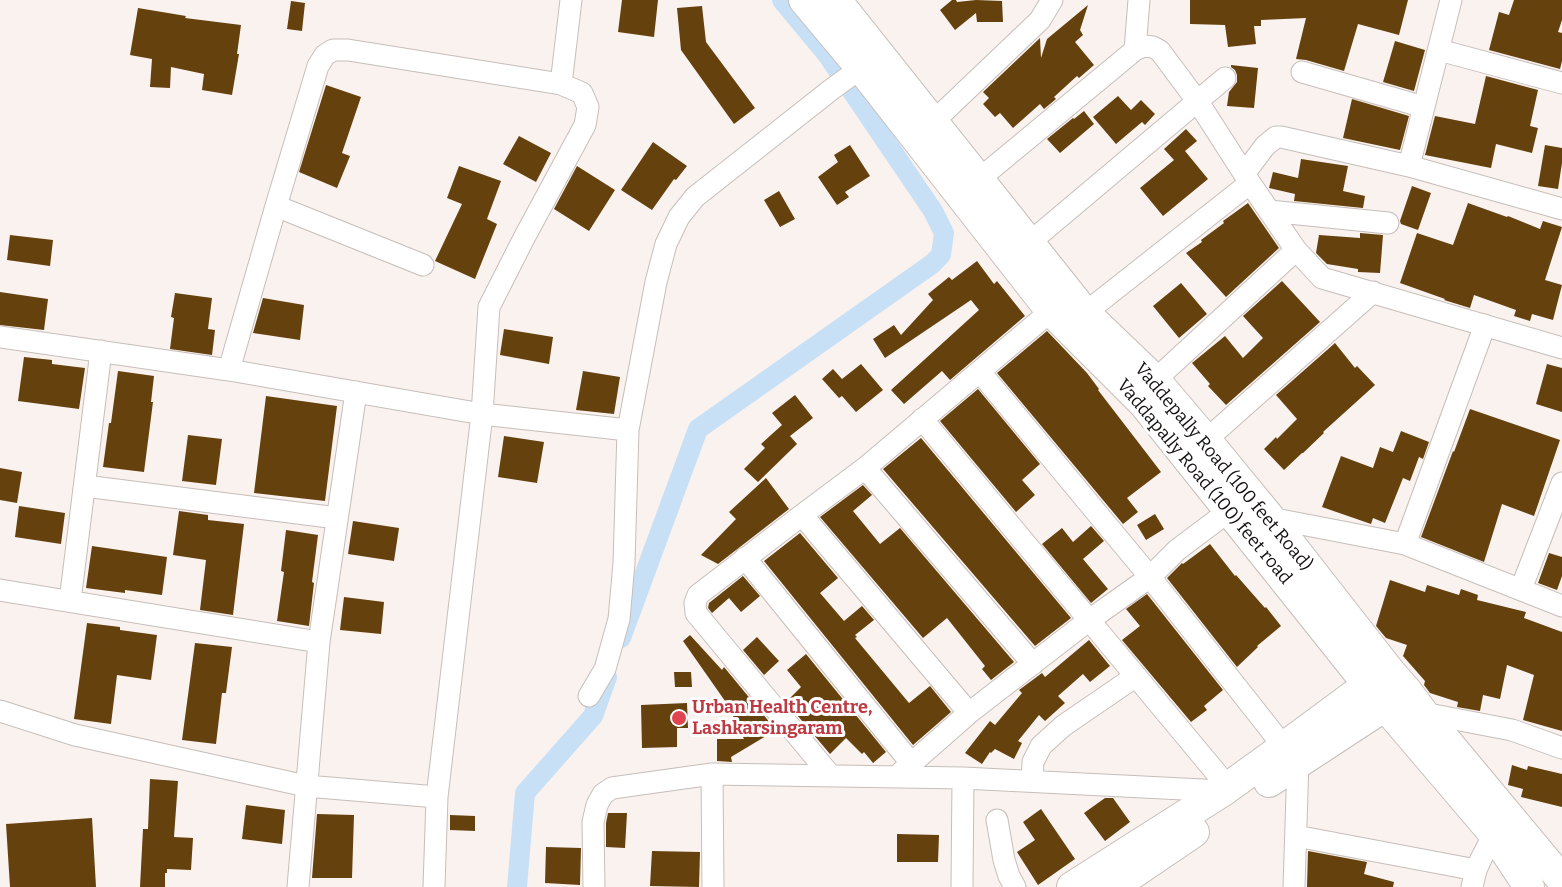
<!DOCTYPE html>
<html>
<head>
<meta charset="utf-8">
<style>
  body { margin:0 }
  canvas { display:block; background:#faf2ee }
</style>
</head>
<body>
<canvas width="1562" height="887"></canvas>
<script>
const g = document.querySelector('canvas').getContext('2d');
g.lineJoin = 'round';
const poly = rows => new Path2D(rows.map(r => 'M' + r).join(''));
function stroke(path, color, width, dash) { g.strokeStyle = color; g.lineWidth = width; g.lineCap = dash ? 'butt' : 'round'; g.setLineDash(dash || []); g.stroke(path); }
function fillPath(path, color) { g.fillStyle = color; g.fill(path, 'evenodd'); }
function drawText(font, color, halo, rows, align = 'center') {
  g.font = font + ' Bitter,serif'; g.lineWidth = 6; g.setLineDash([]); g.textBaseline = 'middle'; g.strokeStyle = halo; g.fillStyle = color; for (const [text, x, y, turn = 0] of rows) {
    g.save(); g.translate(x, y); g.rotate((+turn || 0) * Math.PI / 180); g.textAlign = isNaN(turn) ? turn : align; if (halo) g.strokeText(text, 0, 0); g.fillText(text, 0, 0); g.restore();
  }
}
stroke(poly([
  [621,638,698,429,932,264,941,255,944,233,933,211,826,53,782,0],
  [517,887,525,793,593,716,607,677]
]), '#c8e0f6', 20);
fillPath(poly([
  [622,0,658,0,654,37,618,32],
  [952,0,956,0,957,2,976,0,1002,1,1003,22,977,22,976,13,955,30,940,10],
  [1190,0,1408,0,1399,35,1358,24,1344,71,1306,60,1296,59,1306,18,1261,20,1261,26,1254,26,1256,44,1228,47,1225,25,1190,24],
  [1514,0,1562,0,1562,20,1558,32,1562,33,1562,61,1560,69,1489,50,1499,12,1509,15],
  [291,1,305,3,302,31,287,29],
  [1088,5,1080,30,1083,35,1075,42,1094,65,1079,78,1077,76,1054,97,1056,99,1044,109,1040,104,1013,128,1000,113,995,117,983,104,989,98,983,92,1040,38,1041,58,1047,39],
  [702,6,706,42,755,108,734,124,681,50,677,8],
  [138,8,186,16,185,18,241,25,237,54,239,54,232,95,202,90,204,74,171,67,170,88,150,87,152,59,130,55],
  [1395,41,1425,50,1414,91,1383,82],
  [1231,65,1258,68,1254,108,1227,106,1229,92,1237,82,1237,75,1235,70,1231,67],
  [1486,76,1538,90,1530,126,1538,128,1532,153,1496,144,1491,168,1425,155,1435,116,1475,124],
  [326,85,361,97,342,153,350,156,337,188,299,172],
  [1118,96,1131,110,1141,100,1155,114,1145,125,1142,122,1116,144,1093,117],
  [1352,99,1409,116,1400,150,1343,138],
  [1084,111,1094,124,1060,153,1047,139,1073,118,1074,119],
  [1186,129,1197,141,1185,151,1208,179,1163,216,1140,188,1174,160,1164,149],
  [519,136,551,153,536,182,503,164],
  [653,142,687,166,676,180,674,179,652,210,621,190],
  [850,145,870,176,845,192,849,197,837,205,818,177,838,162,834,155],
  [1545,145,1562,148,1562,163,1558,189,1538,186],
  [1301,159,1348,166,1343,191,1365,196,1363,208,1294,201,1295,194,1269,188,1273,172,1298,178],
  [459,166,501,181,487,219,497,224,475,279,435,261,462,204,447,198],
  [577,166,615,190,589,231,554,209],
  [1412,186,1431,193,1418,230,1401,224,1400,221],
  [779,191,795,219,780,227,764,200],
  [1248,203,1279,248,1226,297,1186,253,1202,242,1201,240,1224,223,1223,221],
  [1468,203,1507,217,1508,216,1540,229,1543,221,1562,227,1545,280,1562,285,1553,320,1532,314,1530,321,1514,316,1516,310,1474,295,1470,308,1444,300,1445,299,1400,283,1417,233,1453,245],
  [1360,233,1383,235,1380,273,1358,272,1358,269,1327,264,1316,253,1319,235,1360,238],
  [10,235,53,240,50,266,7,260],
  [977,261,994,284,997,281,1025,316,950,380,942,371,904,404,891,390,979,310,971,300,885,358,873,339,894,325,901,335,933,300,928,294,949,277,952,280],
  [1282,281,1320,322,1226,405,1208,386,1210,384,1192,363,1225,336,1243,358,1263,338,1243,316],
  [1181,283,1207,314,1179,338,1153,306],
  [0,292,48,299,44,330,0,325],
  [175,293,212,298,208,329,215,330,212,355,170,349,174,318,171,317],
  [263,298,304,305,300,340,253,333],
  [504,329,553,337,549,364,500,355],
  [1047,331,1087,373,1099,389,1098,390,1161,472,1127,498,1138,512,1123,524,997,373],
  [1335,343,1355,368,1357,366,1375,385,1323,432,1324,433,1303,453,1302,453,1284,470,1264,449,1276,437,1277,439,1297,419,1276,395],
  [24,357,52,360,52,364,85,368,79,409,18,401],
  [861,364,883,390,856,412,842,396,839,398,822,379,833,369,842,379],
  [1547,364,1562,368,1562,412,1536,404],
  [118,371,154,376,151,402,153,402,144,472,103,467,109,423,111,423],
  [583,371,620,377,614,414,576,410],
  [978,389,1040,464,1022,480,1035,495,1016,512,940,421],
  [795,395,813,418,790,436,797,444,758,482,744,469,765,448,761,444,782,425,772,413],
  [266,396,337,406,325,501,254,493],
  [1470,409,1560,440,1534,516,1502,504,1484,562,1421,537,1453,451,1454,452],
  [1401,431,1429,442,1423,459,1419,457,1410,481,1403,478,1385,523,1373,518,1371,524,1322,507,1341,456,1373,468,1380,447,1393,452],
  [188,435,222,439,216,485,182,481],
  [504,436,544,442,537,483,498,477],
  [921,438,1071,618,1035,646,883,469],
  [0,468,22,472,17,503,0,500],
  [766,478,789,509,718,564,701,555,736,519,729,512],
  [863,485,872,495,853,511,880,544,900,528,1014,662,991,680,982,669,985,666,947,618,923,638,820,517],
  [19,506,65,513,61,544,15,537],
  [179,511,208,515,208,520,244,524,233,615,200,610,206,560,173,555],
  [1155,514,1164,529,1146,540,1137,525],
  [353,521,399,528,394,561,348,554],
  [1091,526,1104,541,1083,559,1108,589,1091,603,1042,544,1062,528,1073,542],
  [286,530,318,535,312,582,314,583,309,626,277,621,284,572,281,571],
  [800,533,838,578,820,593,844,621,862,606,874,620,855,635,857,637,855,638,909,703,930,686,951,712,913,745,764,561],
  [1210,544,1235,576,1236,575,1265,608,1266,607,1281,626,1257,646,1258,647,1237,667,1167,578,1182,563,1183,564],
  [92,546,167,557,162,595,125,590,125,593,86,588],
  [1549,553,1562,557,1562,576,1557,590,1538,583],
  [743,576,760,596,741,612,729,598,712,613,708,608,709,603],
  [1390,580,1425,592,1427,585,1459,595,1461,589,1478,595,1477,600,1526,612,1524,618,1562,632,1562,731,1523,720,1534,675,1507,665,1500,699,1483,695,1480,711,1457,707,1458,702,1430,693,1424,685,1425,681,1403,656,1407,645,1386,638,1376,626],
  [1147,594,1223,690,1204,706,1207,710,1191,722,1122,640,1140,626,1126,609],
  [344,597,384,602,381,634,340,630],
  [87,623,120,627,120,630,157,635,151,680,117,675,111,724,74,719],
  [690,635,722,670,724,667,776,730,731,757,732,762,717,761,717,739,744,739,736,724,738,723,730,712,732,711,683,641],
  [757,637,779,661,764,675,743,650],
  [1089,640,1110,666,1090,682,1083,674,1058,696,1065,703,1045,721,1039,715,1018,741,1022,743,1014,759,995,749,991,753,990,752,982,764,965,753,990,721,995,725,1022,693,1019,690,1042,673,1045,677],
  [195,643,232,647,226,693,222,693,216,744,182,740],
  [806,654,886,752,873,763,864,752,862,754,846,738,830,754,786,702,801,687,787,670],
  [674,672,691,672,692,687,675,687],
  [687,703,688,728,677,728,677,747,642,748,641,705],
  [1512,765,1527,770,1528,766,1562,774,1562,807,1521,797,1523,789,1508,785],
  [150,779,178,781,174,837,193,838,191,870,167,869,167,873,165,873,165,887,140,887,143,829,148,829],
  [1105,798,1113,798,1130,822,1105,841,1084,813],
  [246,805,285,810,282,844,242,839],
  [1041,809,1075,859,1038,885,1017,852,1035,840,1023,822],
  [608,813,627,813,625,848,606,847,606,823],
  [317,814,354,815,352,878,312,878],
  [450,815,475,816,475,831,450,830],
  [92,818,96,887,10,887,6,824],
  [897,834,939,835,938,862,897,862],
  [546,847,581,848,580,885,545,883],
  [652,851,700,852,699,887,650,886],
  [1308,851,1367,862,1364,874,1394,882,1393,887,1307,887]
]), '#65410e');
const street = poly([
  [1135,50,1139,0],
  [1439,50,1562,83],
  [1302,72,1424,107],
  [561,84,571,0],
  [933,122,1040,20,1052,0],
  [1409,166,1451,0],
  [1244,174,1265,146,1276,137,1281,137,1409,166,1562,209],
  [978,180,1135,50,1144,46,1153,47,1160,51,1198,102,1250,183,1296,250,1322,278,1562,348],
  [276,206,423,265],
  [1269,211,1388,223],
  [1029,243,1225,78],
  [1085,313,1250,183],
  [0,337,229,370,482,414,628,430],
  [229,370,276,206,318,66,325,55,333,50,348,50,561,84,582,93,588,107,585,125,524,238,489,307,482,414,437,797,434,887],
  [980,372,1150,577,1284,747],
  [1155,380,1296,250],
  [922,419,1228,787],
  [1206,440,1373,292],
  [865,468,1033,664],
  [85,486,337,518],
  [802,515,969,713],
  [1270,518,1405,544,1562,606],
  [1405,544,1485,325],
  [745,558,911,763],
  [1521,589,1562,483],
  [0,590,319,642],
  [70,601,101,351],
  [589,696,605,669,619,619,624,563,628,430,656,282,666,244,679,217,695,197,832,89,861,68],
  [0,711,75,735,306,786,437,797],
  [1423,713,1512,730,1562,748],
  [712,774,713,887],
  [830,775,696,613,695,603,698,595,802,515,865,468,1051,311],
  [896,777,969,713,1088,621,1150,577,1177,550,1229,511],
  [1032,781,1033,762,1041,746,1063,726,1136,676],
  [997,820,1004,860,1009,876,1015,887],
  [1296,836,1476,870],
  [298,887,319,642,356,392],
  [594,887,593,822,597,805,603,794,612,788,712,774,963,778,1223,791],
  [962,887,963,778],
  [1294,887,1298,762],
  [1472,887,1476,870,1481,859,1494,834]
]);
const secondary = poly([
  [804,0,861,68,1051,311,1144,404,1385,706,1494,834,1529,887],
  [836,0,1085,313,1155,380,1206,440,1270,518,1391,673,1406,690,1423,713,1562,880],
  [1269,782,1385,706,1401,694],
  [1072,887,1223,791,1284,747,1369,684,1387,675],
  [1113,887,1194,832]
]);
stroke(street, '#c6beba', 23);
stroke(secondary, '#c6beba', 32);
stroke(street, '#fff', 21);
stroke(secondary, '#fff', 30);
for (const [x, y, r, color] of [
  [679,718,8,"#e0444e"]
]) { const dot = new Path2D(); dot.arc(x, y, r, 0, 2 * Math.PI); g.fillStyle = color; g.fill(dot); stroke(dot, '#fff', 2); }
drawText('18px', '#120f0e', '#fff', [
  ["Vaddepally Road (100 feet Road)",1223,467,50],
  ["Vaddapally Road (100) feet road",1204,482,50]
]);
drawText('bold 18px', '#be3a42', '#fff', [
  ["Urban Health Centre,",692,708],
  ["Lashkarsingaram",692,729]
], 'left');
</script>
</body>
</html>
